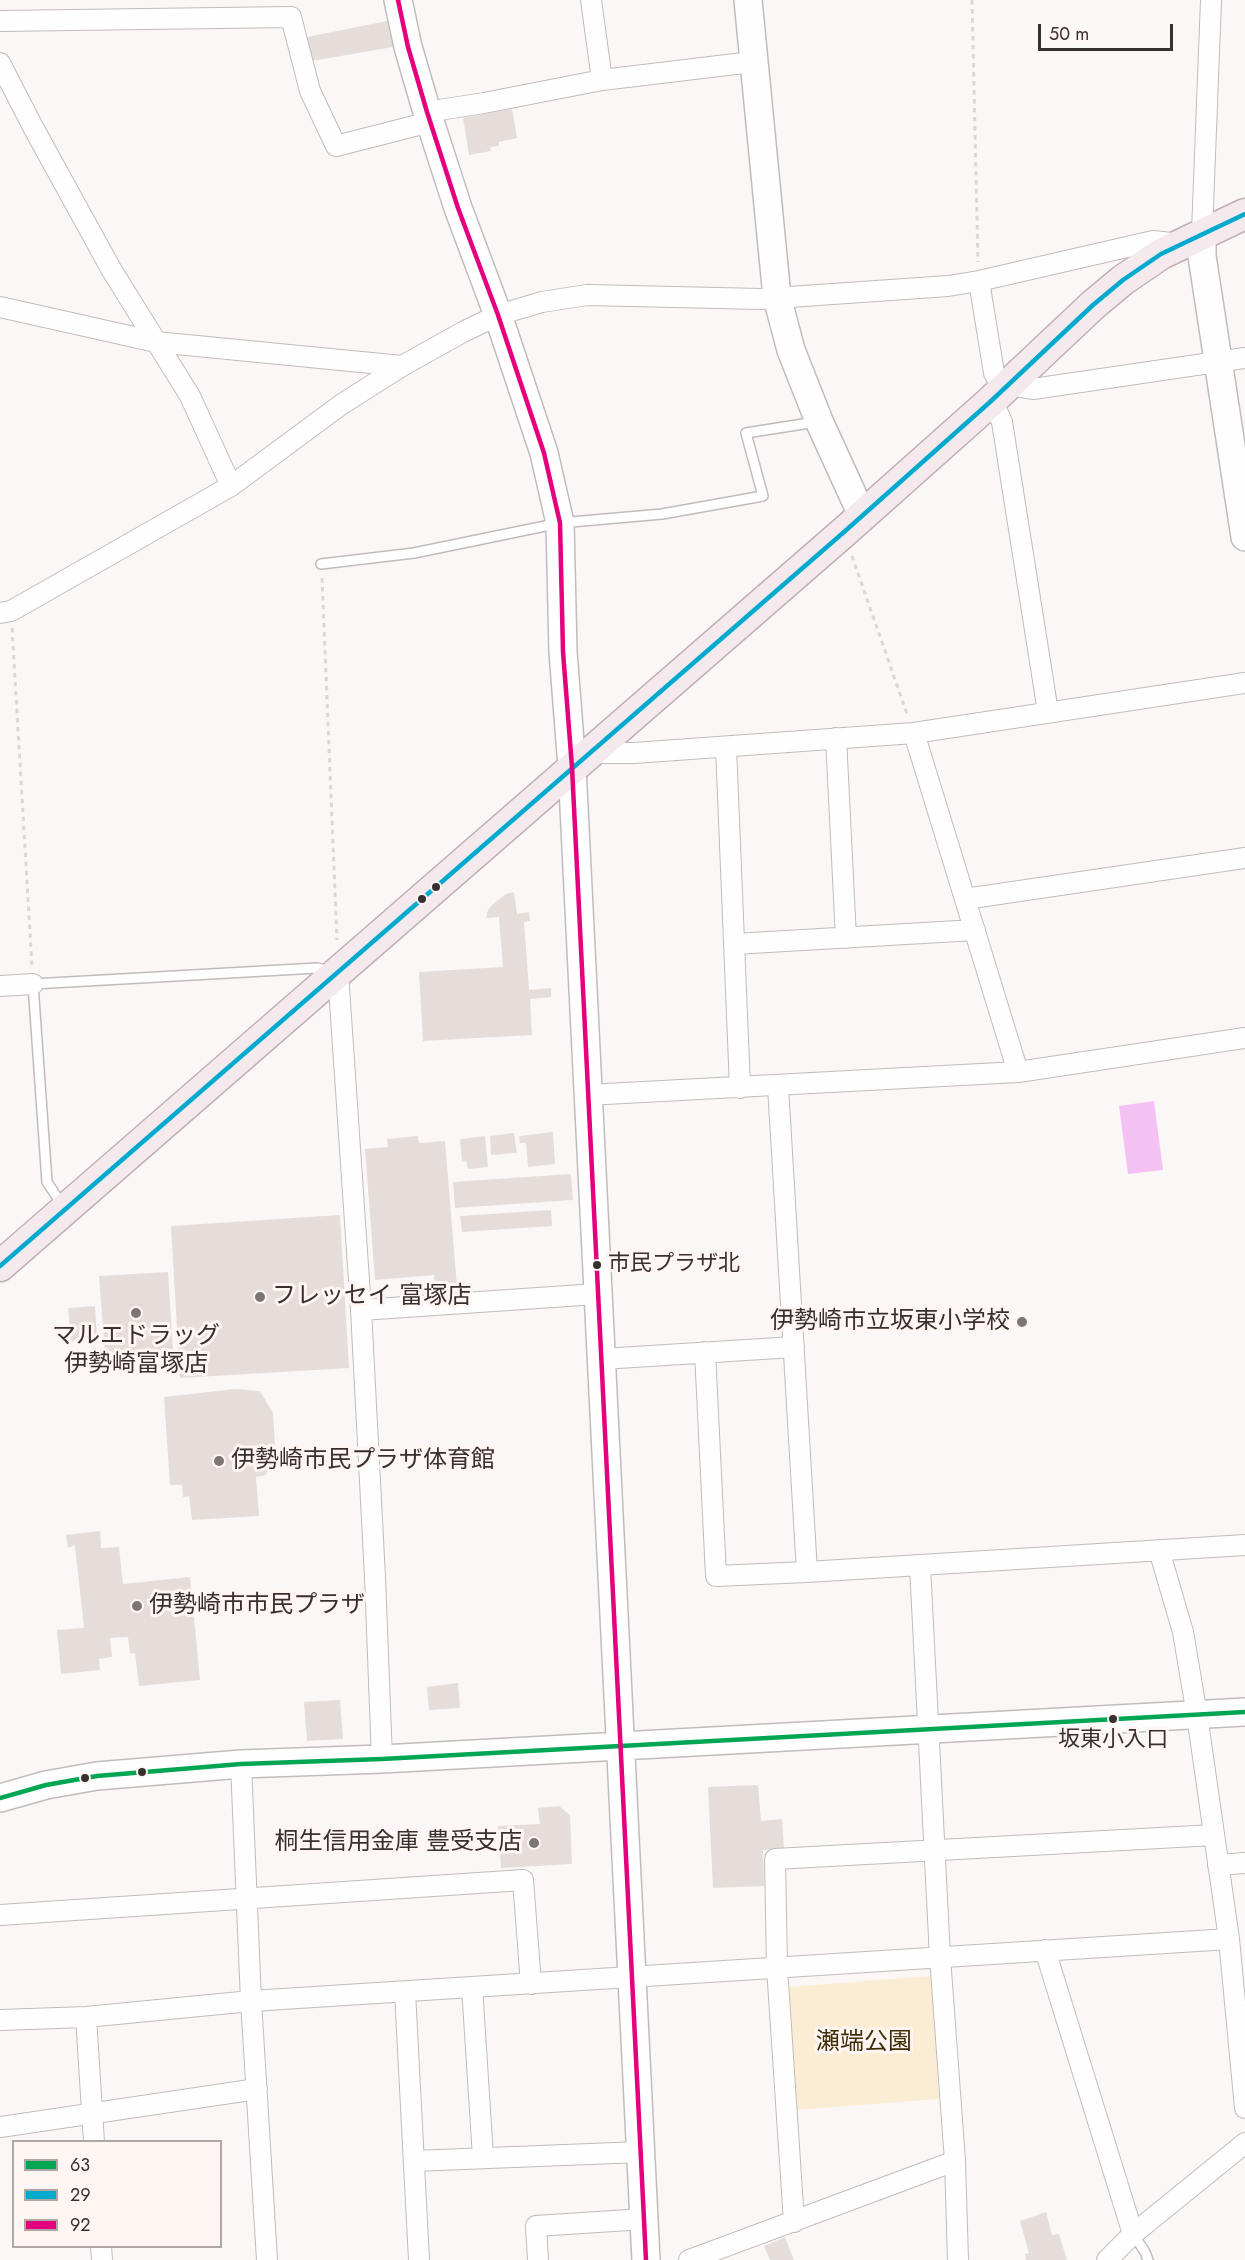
<!DOCTYPE html>
<html>
<head>
<meta charset="utf-8">
<style>
  body { margin:0 }
  #map { position:relative; width:1245px; height:2260px; overflow:hidden; background:#fcf7f7; font-family:Jost,sans-serif }
  canvas { display:block }
  .legend { position:absolute; left:12px; top:2140px; width:210px; height:108px; box-sizing:border-box; background:#fff6f4; border:2px solid #afa7a5; margin:0; padding:8px 10px; list-style:none; font-size:18px; color:#36302f }
  .legend li { display:flex; align-items:center; gap:12px; height:30px }
  .legend b { width:30px; border:2px solid #afa7a5 }
  .scale { position:absolute; left:1038px; top:24px; width:135px; height:27px; box-sizing:border-box; border:3px solid #36302f; border-top:0; padding-left:8px; font-size:18px; line-height:21px; white-space:nowrap; color:#36302f; -webkit-text-stroke:4px #fff6f4; paint-order:stroke }
</style>
</head>
<body>
<div id="map">
<canvas width="1245" height="2260"></canvas>
<ul class="legend">
<li><b style="height:8px;background:#00a651"></b>63</li>
<li><b style="height:8px;background:#00a9ce"></b>29</li>
<li><b style="height:8px;background:#e5007d"></b>92</li>
</ul>
<div class="scale">50 m</div>
</div>
<script>
const g = document.querySelector('canvas').getContext('2d');
g.lineJoin = 'round';
function fillPath(path, color) { g.fillStyle = color; g.fill(path, 'evenodd'); }
const poly = rows => new Path2D(rows.map(r => 'M' + r).join(''));
function stroke(path, color, width, dash) { g.strokeStyle = color; g.lineWidth = width; g.lineCap = dash ? 'butt' : 'round'; g.setLineDash(dash || []); g.stroke(path); }
function drawText(font, color, halo, rows, align = 'center') {
  g.font = font + ' Jost,"Noto Sans JP",sans-serif'; g.lineWidth = 6; g.setLineDash([]); g.textBaseline = 'middle'; g.strokeStyle = halo; g.fillStyle = color; for (const [text, x, y, turn = 0] of rows) {
    g.save(); g.translate(x, y); g.rotate((+turn || 0) * Math.PI / 180); g.textAlign = isNaN(turn) ? turn : align; if (halo) g.strokeText(text, 0, 0); g.fillText(text, 0, 0); g.restore();
  }
}
fillPath(poly([
  [931,1976,939,2099,797,2110,789,1987]
]), '#fbedd3');
fillPath(poly([
  [1154,1101,1163,1170,1128,1174,1119,1106]
]), '#f3c2f3');
fillPath(poly([
  [387,21,393,47,312,61,307,37],
  [512,109,517,138,499,142,499,146,490,147,491,151,469,155,463,118],
  [514,892,517,914,529,912,530,921,524,922,529,990,551,988,551,997,530,999,532,1035,423,1041,419,972,503,967,499,917,486,918,488,910,493,904,506,894],
  [553,1132,555,1164,528,1167,526,1143,520,1143,519,1136],
  [514,1133,517,1153,491,1155,490,1136],
  [418,1136,419,1143,445,1141,457,1287,435,1288,434,1275,375,1280,365,1149,388,1147,387,1139],
  [485,1136,488,1167,468,1169,466,1161,462,1162,460,1139],
  [571,1174,573,1200,455,1208,453,1182],
  [551,1210,552,1226,462,1232,460,1216],
  [340,1215,349,1368,180,1378,171,1226],
  [168,1272,173,1349,105,1354,99,1276],
  [95,1306,97,1339,71,1341,68,1308],
  [235,1389,260,1391,273,1413,275,1447,266,1475,256,1477,259,1516,192,1520,189,1496,183,1497,182,1485,170,1485,164,1397],
  [100,1531,101,1548,119,1547,123,1584,190,1577,200,1680,139,1686,135,1653,130,1654,128,1637,110,1638,112,1657,99,1659,100,1670,61,1674,57,1630,84,1628,75,1545,68,1548,66,1535],
  [458,1683,460,1708,429,1710,427,1687],
  [340,1700,343,1739,307,1741,304,1702],
  [758,1785,761,1821,782,1819,784,1849,763,1850,764,1886,713,1888,708,1787],
  [559,1806,570,1815,572,1864,501,1868,498,1826,540,1824,538,1808],
  [1046,2212,1052,2235,1059,2234,1067,2260,1026,2260,1025,2254,1029,2253,1020,2221],
  [785,2237,794,2260,770,2260,764,2246]
]), '#e5ddd9');
const lane = poly([
  [321,564,414,553,560,523,662,514,763,496,746,433,816,422],
  [63,1206,47,1182,33,984,317,968,330,971],
  [1133,2234,1145,2252,1148,2260]
]);
const street = poly([
  [591,0,602,80],
  [0,21,291,17,310,91,336,146,430,122],
  [0,63,33,127,111,269,190,396,231,486],
  [427,112,484,103,602,80,752,62],
  [1202,233,1211,0],
  [979,281,994,373,998,380,1008,385,1033,389,1245,358],
  [0,307,156,342,402,366],
  [990,402,997,411,1002,422,1048,712],
  [0,613,11,611,231,486,342,404,402,366,463,332,498,315,542,302,587,295,761,299,948,286,979,281,1153,241,1180,244],
  [914,733,1018,1072],
  [836,738,846,938],
  [726,747,740,1088],
  [588,753,634,753,914,733,1245,683],
  [965,899,1245,858],
  [734,944,975,930],
  [338,973,361,1310,375,1577,382,1759],
  [0,986,33,984],
  [778,1086,807,1572,1245,1545],
  [587,1095,1018,1072,1245,1038],
  [361,1310,597,1294],
  [705,1352,716,1576,807,1572],
  [602,1359,794,1347],
  [1159,1550,1183,1632,1197,1715,1229,1939,1245,2108],
  [920,1566,940,1957,955,2161,958,2260],
  [241,1764,251,2001,267,2260],
  [1218,1865,1245,1863],
  [0,1915,523,1880,531,1984],
  [1045,1950,1133,2234],
  [472,1987,483,2157],
  [405,1992,419,2260],
  [86,2017,94,2142],
  [0,2020,86,2017,251,2001,1229,1939],
  [0,2127,257,2089],
  [414,2161,640,2152],
  [794,2222,777,1967,775,1859,1214,1835],
  [101,2246,102,2260],
  [538,2260,536,2226,644,2219],
  [689,2260,955,2161],
  [1107,2260,1133,2234,1245,2143]
]);
const secondary = poly([
  [398,0,408,47,427,112,458,208,498,315,544,453,560,523,563,652,572,767,646,2260],
  [748,0,777,297,791,350,819,421,862,515],
  [1202,233,1202,256,1245,537],
  [0,1798,46,1785,97,1776,241,1764,382,1759,1245,1712]
]);
const primary = poly([
  [0,1266,844,532,990,402,1093,305,1123,280,1161,254,1245,214]
]);
stroke(lane, '#c1bcbc', 12);
stroke(street, '#c1bcbc', 22);
stroke(secondary, '#c1bcbc', 30);
stroke(primary, '#c2afb6', 33);
stroke(poly([
  [972,0,978,262],
  [852,556,907,714],
  [322,578,337,940],
  [12,628,32,966]
]), '#dad7d6', 3, [4.5, 4.5]);
stroke(lane, '#fffefe', 9);
stroke(street, '#fffefe', 20);
stroke(secondary, '#fffefe', 27);
stroke(primary, '#f4e9ed', 30);
stroke(poly([
  [0,1798,46,1785,97,1776,241,1764,382,1759,1245,1712]
]), '#00a651', 4.5);
stroke(poly([
  [0,1266,844,532,990,402,1093,305,1123,280,1161,254,1245,214]
]), '#00a9ce', 4.5);
stroke(poly([
  [398,0,408,47,427,112,458,208,498,315,544,453,560,523,563,652,572,767,646,2260]
]), '#e5007d', 4.5);
for (const [x, y, r, color] of [
  [436,887,5,"#36302f"],
  [422,899,5,"#36302f"],
  [597,1265,5,"#36302f"],
  [260,1297,6,"#7b7675"],
  [136,1313,6,"#7b7675"],
  [1022,1322,6,"#7b7675"],
  [219,1461,6,"#7b7675"],
  [137,1606,6,"#7b7675"],
  [1113,1719,5,"#36302f"],
  [142,1772,5,"#36302f"],
  [85,1778,5,"#36302f"],
  [534,1843,6,"#7b7675"]
]) { const dot = new Path2D(); dot.arc(x, y, r, 0, 2 * Math.PI); g.fillStyle = color; g.fill(dot); stroke(dot, '#fff6f4', 2); }
drawText('22px', '#36302f', '#fff6f4', [
  ["市民プラザ北",608,1265],
  ["坂東小入口",1113,1741,"center"]
], 'left');
drawText('24px', '#36302f', '#fff6f4', [
  ["フレッセイ 富塚店",272,1297],
  ["伊勢崎市立坂東小学校",1010,1322,"right"],
  ["マルエドラッグ",136,1337,"center"],
  ["伊勢崎富塚店",136,1365,"center"],
  ["伊勢崎市民プラザ体育館",231,1461],
  ["伊勢崎市市民プラザ",149,1606],
  ["桐生信用金庫 豊受支店",522,1843,"right"]
], 'left');
drawText('24px', '#3e2e04', '#fff6f4', [
  ["瀬端公園",864,2043]
]);
</script>
</body>
</html>
